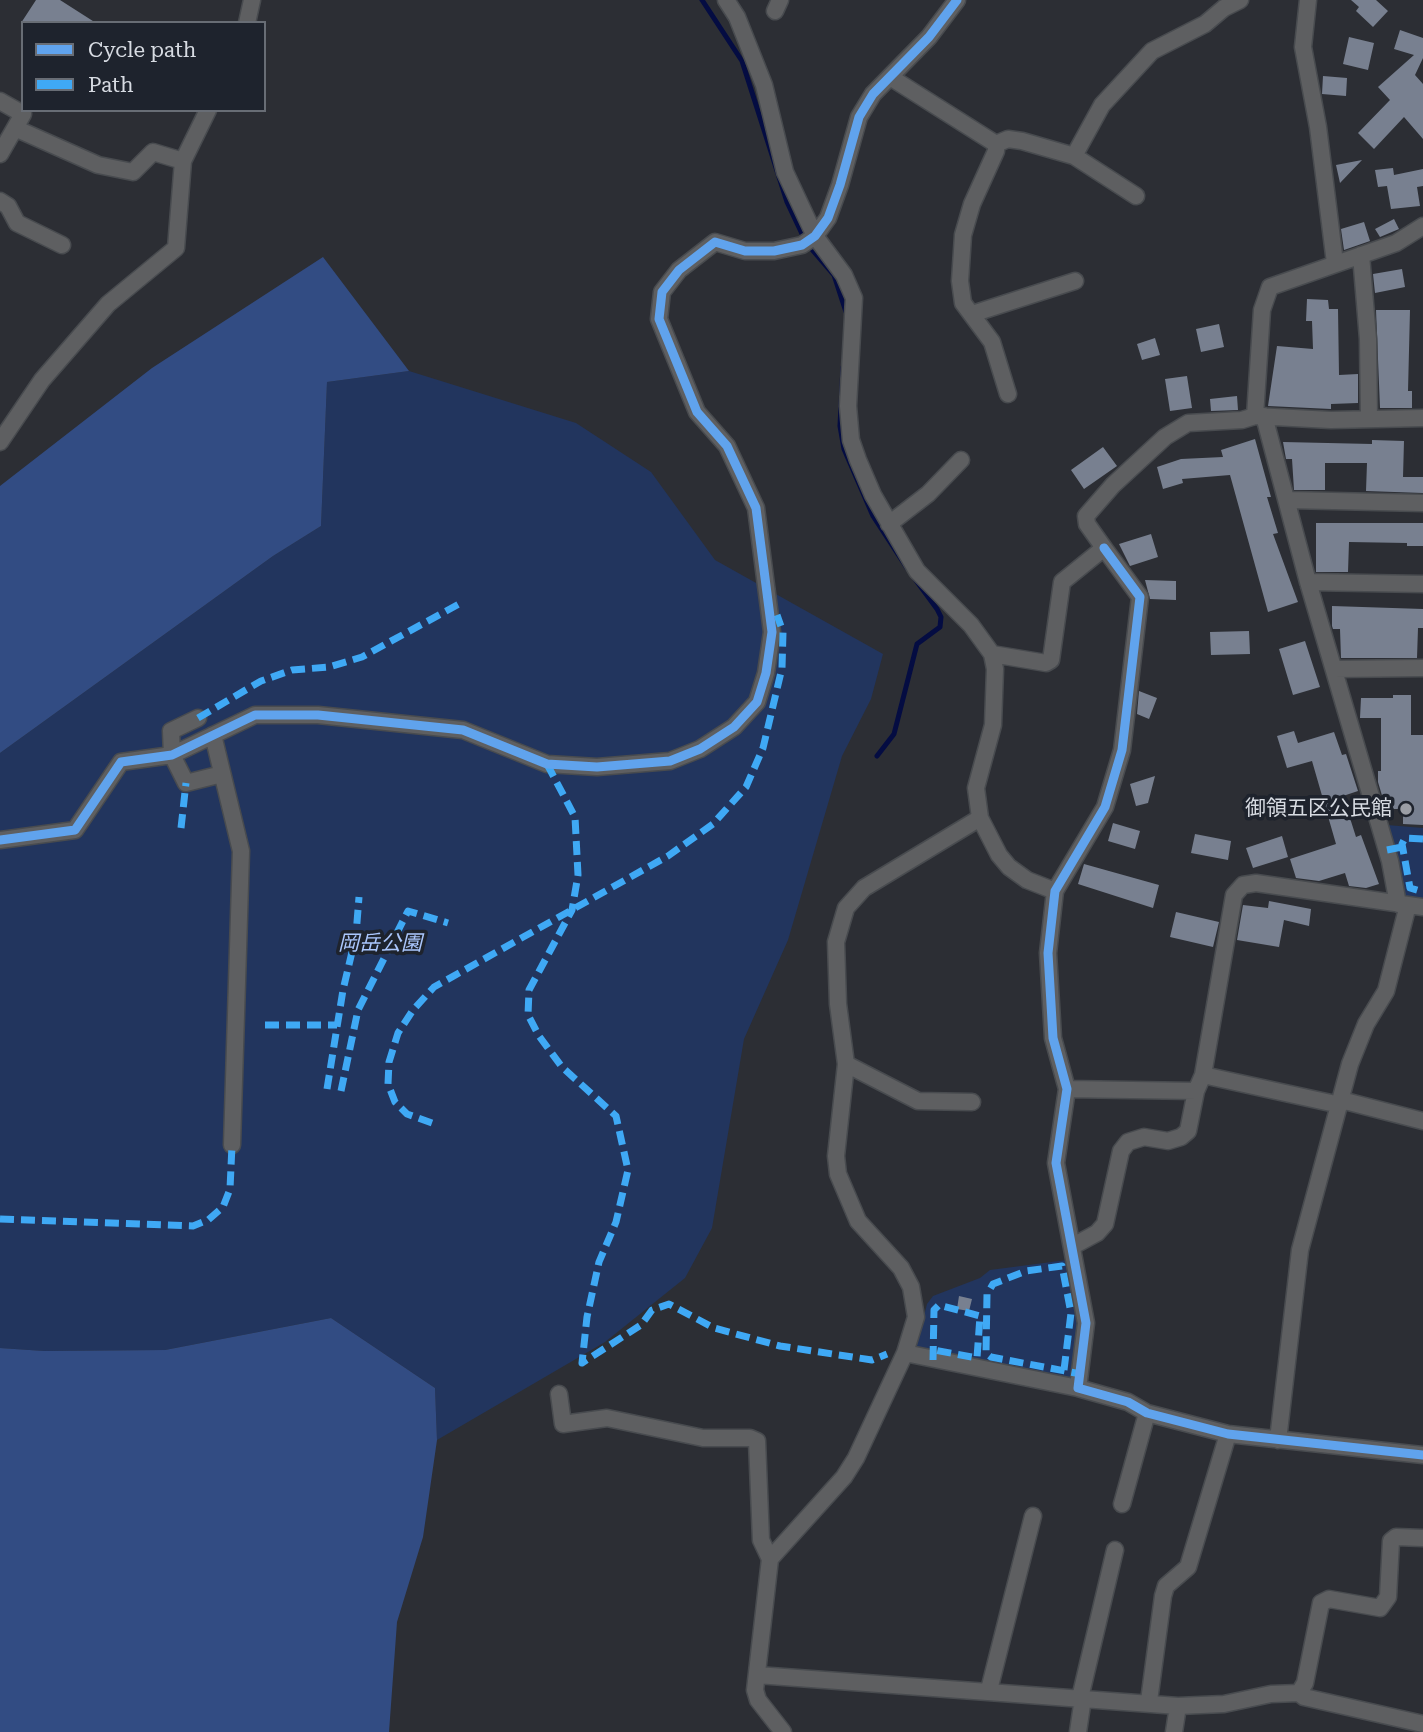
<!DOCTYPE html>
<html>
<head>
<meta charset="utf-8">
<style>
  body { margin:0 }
  #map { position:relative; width:1423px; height:1732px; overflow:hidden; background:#2c2e34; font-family:"Roboto Serif",serif }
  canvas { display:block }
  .legend { position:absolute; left:21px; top:21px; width:245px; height:91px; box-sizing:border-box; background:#1e232d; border:2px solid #686d75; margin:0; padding:9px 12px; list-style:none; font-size:21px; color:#d7dbe2 }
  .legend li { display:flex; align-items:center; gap:14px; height:35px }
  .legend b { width:35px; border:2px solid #686d75 }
</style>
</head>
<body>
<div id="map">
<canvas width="1423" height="1732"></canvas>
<ul class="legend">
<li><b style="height:9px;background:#60a3ed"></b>Cycle path</li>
<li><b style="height:9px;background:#3fa9f5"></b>Path</li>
</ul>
</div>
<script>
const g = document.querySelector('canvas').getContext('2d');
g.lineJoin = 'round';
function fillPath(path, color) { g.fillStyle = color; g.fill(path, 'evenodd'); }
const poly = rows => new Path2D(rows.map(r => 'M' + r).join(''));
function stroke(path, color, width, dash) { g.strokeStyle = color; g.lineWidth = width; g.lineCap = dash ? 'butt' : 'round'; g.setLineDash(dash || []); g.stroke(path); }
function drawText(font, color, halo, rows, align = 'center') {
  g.font = font + ' "Roboto Serif","Noto Sans JP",serif'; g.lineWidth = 7; g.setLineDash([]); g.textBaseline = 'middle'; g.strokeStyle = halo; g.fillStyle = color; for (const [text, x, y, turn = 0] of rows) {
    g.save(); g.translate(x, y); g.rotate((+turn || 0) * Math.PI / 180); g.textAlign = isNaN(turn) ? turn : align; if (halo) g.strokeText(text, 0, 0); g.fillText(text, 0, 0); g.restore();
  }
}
fillPath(poly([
  [409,371,576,423,651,472,715,560,883,654,871,699,842,756,788,940,744,1039,712,1228,685,1278,605,1342,437,1440,435,1388,331,1318,165,1350,44,1351,0,1348,0,753,273,556,321,526,327,382],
  [1387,825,1423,828,1423,900,1405,897],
  [1067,1260,1080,1317,1073,1380,916,1348,927,1304,933,1296,980,1278,990,1270]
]), '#22355e');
fillPath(poly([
  [323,257,409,371,327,382,321,526,273,556,0,753,0,486,152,368],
  [331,1318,435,1388,437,1440,423,1537,397,1622,389,1732,0,1732,0,1348,44,1351,165,1350]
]), '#324c83');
stroke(poly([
  [702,0,742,61,787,202,804,238],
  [810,247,834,275,846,312],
  [843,367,840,426,844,449,873,516,907,568],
  [877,756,894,734,917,644,940,627,941,617,937,609,915,579]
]), '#040c42', 5);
fillPath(poly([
  [36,0,60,0,96,23,21,23],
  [1351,0,1376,0,1388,11,1373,27,1356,11,1359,7],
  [1400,30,1423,38,1423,58,1415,75,1423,84,1423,139,1404,117,1374,149,1358,133,1390,100,1378,87,1414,55,1394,49],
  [1349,37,1374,43,1368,70,1343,64],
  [1323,76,1347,78,1346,96,1322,94],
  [1362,160,1340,183,1336,165],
  [1393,168,1394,175,1423,169,1423,186,1417,187,1420,206,1391,209,1387,186,1378,187,1375,170],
  [1394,219,1399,229,1380,237,1375,229],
  [1364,222,1370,241,1344,250,1341,229],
  [1402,269,1405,287,1375,293,1373,274],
  [1307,299,1328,300,1329,309,1338,309,1339,375,1358,374,1358,403,1331,404,1331,409,1268,406,1277,346,1313,349,1312,321,1306,321],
  [1376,310,1410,310,1408,391,1412,391,1412,408,1380,408],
  [1219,324,1224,347,1201,352,1196,329],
  [1155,338,1160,355,1142,360,1137,344],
  [1187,376,1192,408,1170,411,1165,379],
  [1237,396,1238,410,1211,411,1210,399],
  [1255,439,1271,497,1267,497,1278,533,1273,534,1298,602,1268,612,1230,475,1182,479,1183,483,1163,489,1157,467,1181,459,1223,457,1221,450],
  [1372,440,1404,441,1403,477,1423,477,1423,493,1366,491,1367,463,1325,463,1325,490,1294,490,1292,459,1286,459,1283,442,1372,444],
  [1103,447,1117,466,1084,489,1071,470],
  [1316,523,1423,523,1423,546,1407,546,1407,543,1349,542,1348,572,1316,572],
  [1151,534,1158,557,1130,566,1119,544],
  [1145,580,1176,581,1176,600,1150,599],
  [1332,606,1423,609,1423,628,1418,628,1417,658,1341,658,1340,629,1333,629,1332,626],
  [1249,631,1250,654,1211,655,1210,632],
  [1305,641,1320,687,1293,695,1279,649],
  [1139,691,1157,698,1149,719,1137,714],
  [1393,695,1411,695,1411,735,1423,735,1423,825,1403,824,1403,809,1386,809,1378,782,1378,771,1381,771,1381,718,1360,718,1361,698,1393,698],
  [1294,731,1298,743,1334,732,1342,755,1346,754,1358,791,1343,796,1356,837,1361,835,1379,884,1366,888,1349,886,1345,873,1319,881,1296,878,1290,859,1336,844,1312,761,1287,768,1277,736],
  [1155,776,1148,803,1136,806,1130,784],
  [1113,823,1140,831,1135,849,1108,841],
  [1195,834,1231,841,1228,860,1191,853],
  [1282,836,1288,857,1253,868,1246,848],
  [1084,864,1159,885,1153,908,1078,884],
  [1269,901,1311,909,1309,926,1284,920,1279,947,1237,940,1243,905,1268,908],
  [1176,912,1219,922,1213,947,1170,937],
  [959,1296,972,1299,969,1311,957,1309]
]), '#788090');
const minor = poly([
  [726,0,737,17,764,85,785,172,815,236,844,275,854,298,848,406,851,440,858,460,873,495,917,571,971,625,992,654,995,669,993,725,976,788,980,818,999,855,1009,867,1027,880,1055,891],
  [1308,0,1303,47,1318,127,1335,263],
  [775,11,780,0],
  [247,23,252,0],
  [890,77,996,144,996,151,972,204,963,235,960,281,963,303,992,342,1008,394],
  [0,101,23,114,0,154],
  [17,129,98,165,133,172,153,152,183,161],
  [996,144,1008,139,1022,141,1074,156,1136,196],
  [1074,156,1102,105,1152,51,1205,24,1224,8,1240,0],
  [0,201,8,206,17,223,62,245],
  [1361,255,1368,339,1369,419],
  [972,314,1075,281],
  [1255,416,1331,420,1423,418],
  [1264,416,1308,582,1390,861,1398,904],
  [0,442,42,380,108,304,176,248,183,161,208,110],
  [1288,500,1423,503],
  [889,524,928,494,961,460],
  [1104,548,1140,597,1122,750,1105,807,1055,891,1048,953,1053,1038,1067,1089,1056,1163,1086,1323,1078,1388,1128,1402,1147,1413,1228,1434,1423,1455],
  [1308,582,1423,584],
  [992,654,1046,663,1051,660,1062,582,1104,548,1087,524,1086,516,1113,485,1165,437,1188,423,1242,420,1255,416,1262,310,1270,287,1396,243,1423,226],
  [1334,669,1423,668],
  [198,718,171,731,172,755,186,783,222,774],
  [213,735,241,851,232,1145],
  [0,840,75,830,121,762,172,755,255,715,318,715,463,730,547,764,597,767,670,761,700,749,734,727,757,702,766,673,772,632,756,508,727,446,697,412,659,319,662,292,679,270,715,242,745,251,774,251,802,245,815,236,828,218,840,185,859,117,873,94,929,37,957,0],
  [846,1064,918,1101,972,1102],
  [1203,1075,1340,1105],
  [1067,1089,1196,1091],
  [1341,1100,1423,1121],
  [1073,1246,1097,1233,1105,1224,1121,1151,1128,1142,1144,1137,1168,1141,1181,1137,1188,1131,1196,1091,1203,1075,1234,895,1243,885,1256,883,1423,907],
  [905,1353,1078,1388],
  [559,1394,563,1424,607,1418,703,1438,750,1438,757,1441,761,1540,770,1559,755,1690,758,1700,783,1732],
  [1278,1440,1300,1250,1350,1064,1366,1024,1386,991,1408,905],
  [1122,1504,1147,1413],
  [770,1559,844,1477,856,1458,905,1353,916,1317,911,1287,901,1268,858,1221,838,1174,836,1156,846,1064,838,1004,836,942,846,908,864,888,980,818],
  [757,1675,1178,1706,1224,1704,1271,1694,1299,1693,1305,1683,1321,1603,1329,1599,1380,1608,1388,1597,1391,1541,1396,1537,1423,1538],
  [989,1690,1033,1516],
  [1299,1693,1304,1697,1423,1724],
  [1080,1698,1115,1550],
  [1149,1701,1163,1596,1166,1586,1188,1567,1228,1434],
  [1078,1732,1083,1698],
  [1174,1732,1178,1706]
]);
stroke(minor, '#484b4f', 19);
stroke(minor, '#5e5f61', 16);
stroke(poly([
  [198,718,261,681,292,670,329,667,362,657,459,604],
  [547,764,575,817,578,875,572,910,529,990,528,1015,539,1036,562,1067,616,1116,628,1170,616,1222,599,1262,587,1317,582,1363,641,1325,652,1310,669,1304,714,1328,780,1346,872,1360,887,1354],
  [181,828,186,783],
  [1423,839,1405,838,1402,844,1410,888,1423,892],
  [1387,850,1402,847],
  [265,1025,337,1025],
  [327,1089,343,990,356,935,359,897],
  [341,1091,358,1010,408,911,448,923],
  [432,1123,407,1114,395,1102,388,1084,389,1062,398,1033,413,1010,434,987,668,856,713,824,746,787,763,748,782,668,783,632,777,615],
  [0,1219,193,1226,208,1220,223,1207,230,1189,232,1145],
  [933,1360,934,1310,939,1305,980,1316,977,1358,934,1350],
  [1064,1370,1071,1313,1062,1266,1026,1271,993,1284,987,1294,986,1353,991,1357,1081,1374]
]), '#3fa9f5', 7, [14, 7]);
stroke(poly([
  [1104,548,1140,597,1122,750,1105,807,1055,891,1048,953,1053,1038,1067,1089,1056,1163,1086,1323,1078,1388,1128,1402,1147,1413,1228,1434,1423,1455],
  [0,840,75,830,121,762,172,755,255,715,318,715,463,730,547,764,597,767,670,761,700,749,734,727,757,702,766,673,772,632,756,508,727,446,697,412,659,319,662,292,679,270,715,242,745,251,774,251,802,245,815,236,828,218,840,185,859,117,873,94,929,37,957,0]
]), '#60a3ed', 9);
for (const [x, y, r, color] of [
  [1406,809,7,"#9b9ea5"]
]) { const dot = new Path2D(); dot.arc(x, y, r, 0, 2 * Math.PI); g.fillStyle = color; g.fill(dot); stroke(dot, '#1e232d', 2.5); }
drawText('21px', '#d7dbe2', '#1e232d', [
  ["御領五区公民館",1392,809]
], 'right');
drawText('italic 21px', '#aac6fc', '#1e232d', [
  ["岡岳公園",380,944]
]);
</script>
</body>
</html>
